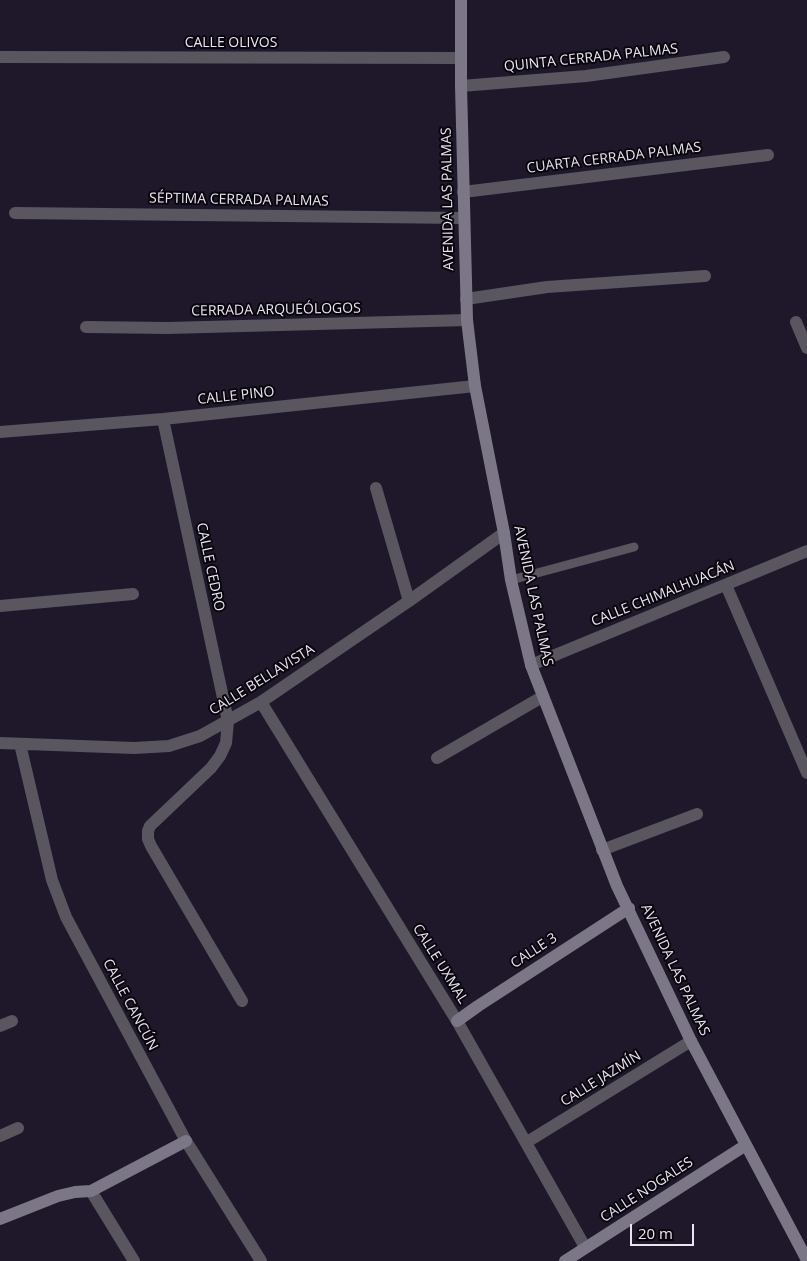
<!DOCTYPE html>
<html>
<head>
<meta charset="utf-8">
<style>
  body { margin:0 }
  #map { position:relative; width:807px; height:1261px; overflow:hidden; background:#1f182a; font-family:"Open Sans",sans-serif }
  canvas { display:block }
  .scale { position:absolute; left:630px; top:1224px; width:64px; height:22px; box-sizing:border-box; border:2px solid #e9e4f1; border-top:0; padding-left:6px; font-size:15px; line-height:18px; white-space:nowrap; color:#e9e4f1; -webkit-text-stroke:4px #08050c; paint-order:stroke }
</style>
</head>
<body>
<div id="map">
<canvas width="807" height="1261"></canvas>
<div class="scale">20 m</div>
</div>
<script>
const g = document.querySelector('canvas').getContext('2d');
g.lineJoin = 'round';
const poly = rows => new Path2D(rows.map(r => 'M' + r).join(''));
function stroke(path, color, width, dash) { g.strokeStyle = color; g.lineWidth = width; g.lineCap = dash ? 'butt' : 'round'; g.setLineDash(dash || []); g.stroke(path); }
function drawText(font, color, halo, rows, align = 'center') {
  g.font = font + ' "Open Sans",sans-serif'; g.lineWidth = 4; g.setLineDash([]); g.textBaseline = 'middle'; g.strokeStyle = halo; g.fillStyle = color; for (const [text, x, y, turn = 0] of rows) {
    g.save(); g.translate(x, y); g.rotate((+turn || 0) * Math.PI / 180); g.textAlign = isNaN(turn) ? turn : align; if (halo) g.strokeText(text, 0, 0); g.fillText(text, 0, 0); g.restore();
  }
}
stroke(poly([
  [511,580,634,547]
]), '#59565f', 9);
stroke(poly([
  [0,57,461,58],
  [461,86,586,76,724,57],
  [463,192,768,155],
  [15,213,463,218],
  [466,299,547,287,705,276],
  [796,322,807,348],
  [86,327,168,328,467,320],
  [163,419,228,721,226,743,220,756,211,768,150,826,148,831,148,839,151,846,242,1001],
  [0,432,163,419,475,386],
  [376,488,409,601],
  [726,585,807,773],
  [0,606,133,594],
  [531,665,807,551],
  [261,702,457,1021,585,1247],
  [0,743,134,748,169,746,200,736,261,702,409,601,504,533],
  [20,744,52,880,66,917,186,1141,261,1261],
  [437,758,542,697],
  [602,850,697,814],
  [0,1026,12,1021],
  [0,1136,18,1128],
  [527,1142,691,1041],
  [91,1191,134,1261]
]), '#59565f', 12);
stroke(poly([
  [461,0,461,86,467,320,475,386,504,533,511,580,531,665,617,886,691,1041,807,1260],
  [457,1021,478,1006,629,908],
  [0,1219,58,1196,75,1192,91,1191,186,1141],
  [565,1261,746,1145]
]), '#7c7786', 12);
drawText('14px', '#e9e4f1', '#08050c', [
  ["CALLE OLIVOS",231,43],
  ["QUINTA CERRADA PALMAS",591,58,-6],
  ["CUARTA CERRADA PALMAS",614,158,-7],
  ["AVENIDA LAS PALMAS",448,199,-91],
  ["SÉPTIMA CERRADA PALMAS",239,200,1],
  ["CERRADA ARQUEÓLOGOS",276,310,-1],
  ["CALLE PINO",236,396,-6],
  ["CALLE CEDRO",210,567,78],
  ["CALLE CHIMALHUACÁN",663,594,-22],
  ["AVENIDA LAS PALMAS",533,596,78],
  ["CALLE BELLAVISTA",262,680,-32],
  ["CALLE 3",534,951,-33],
  ["CALLE UXMAL",440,964,58],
  ["AVENIDA LAS PALMAS",675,970,65],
  ["CALLE CANCÚN",130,1005,62],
  ["CALLE JAZMÍN",601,1079,-32],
  ["CALLE NOGALES",647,1190,-33]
]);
</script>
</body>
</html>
